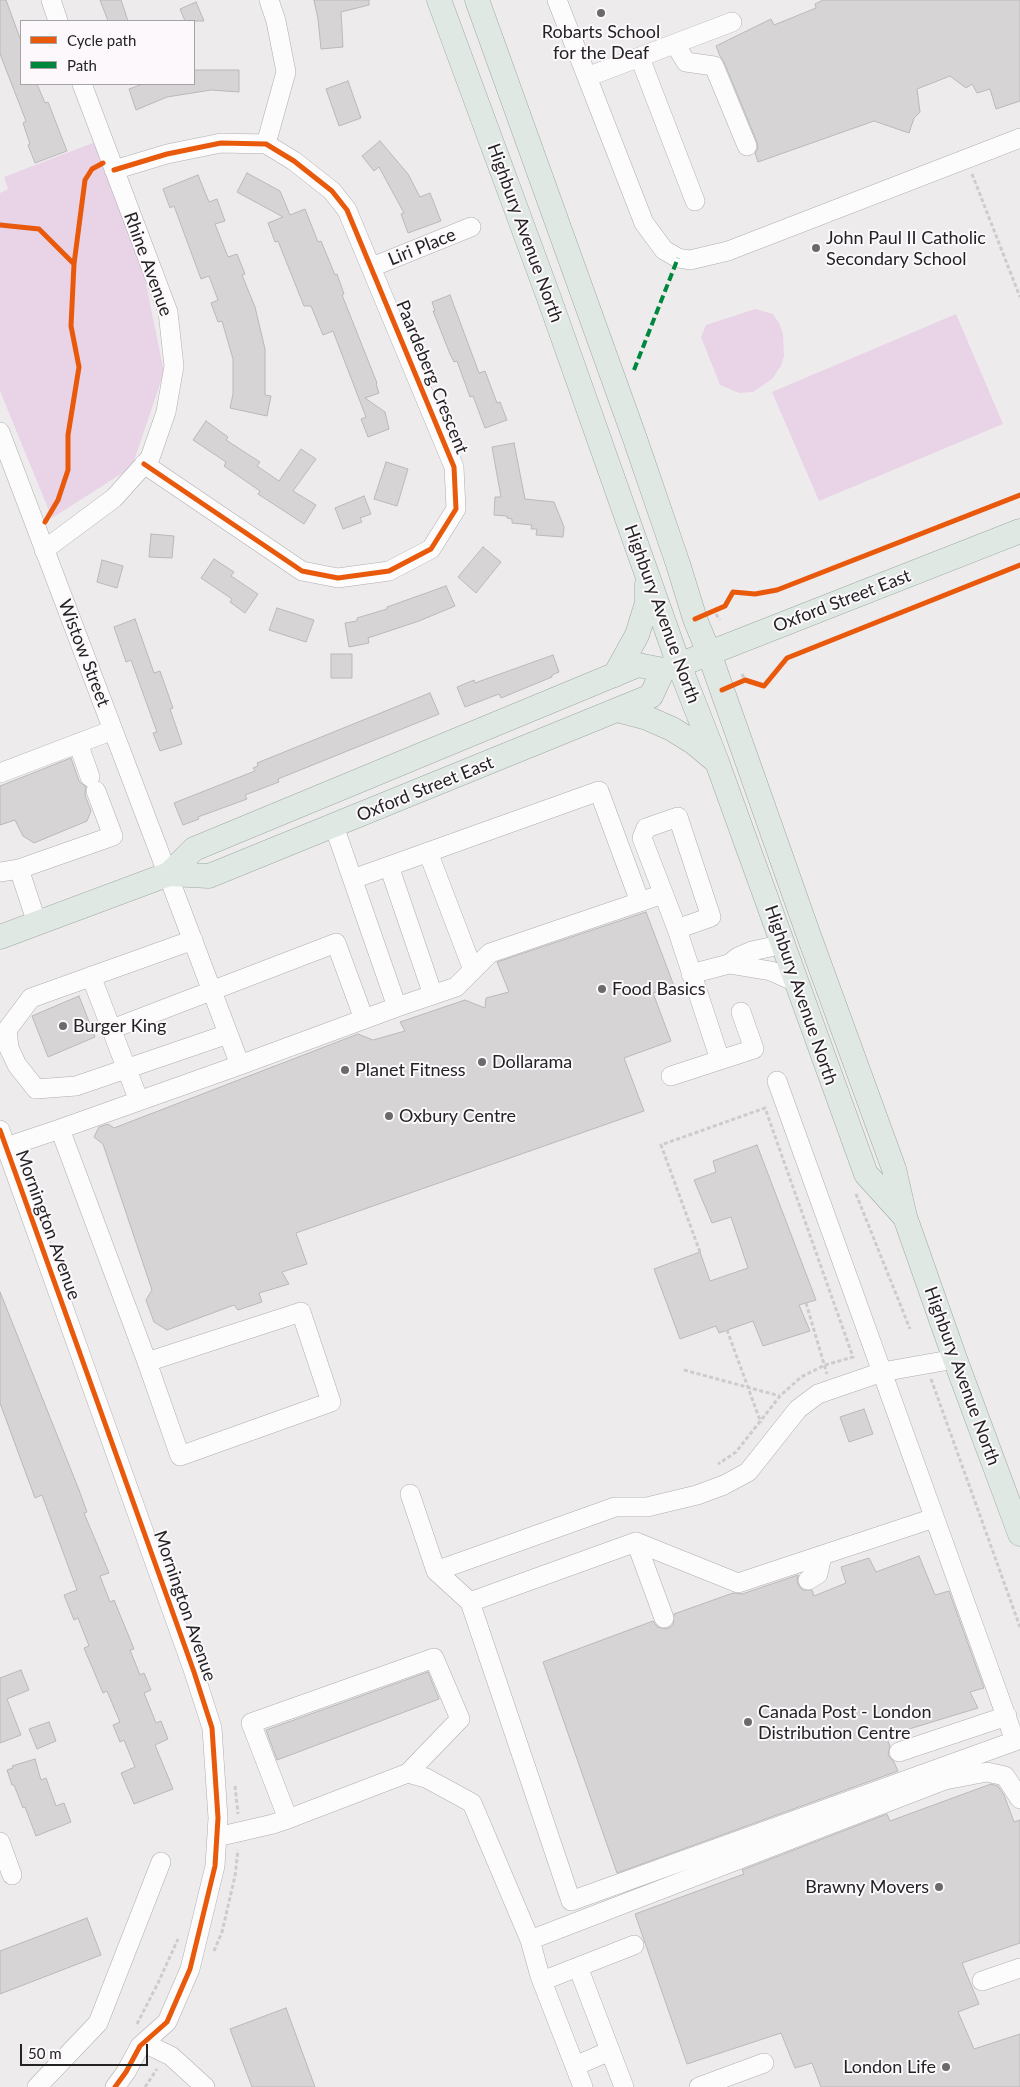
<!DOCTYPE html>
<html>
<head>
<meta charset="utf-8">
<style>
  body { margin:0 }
  #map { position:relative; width:1020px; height:2087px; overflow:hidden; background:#eeebed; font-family:Lato,sans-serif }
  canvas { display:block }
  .legend { position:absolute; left:20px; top:20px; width:175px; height:65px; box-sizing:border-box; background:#fcf8fc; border:1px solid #a6a3a6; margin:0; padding:6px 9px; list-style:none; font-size:15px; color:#242324 }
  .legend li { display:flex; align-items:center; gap:10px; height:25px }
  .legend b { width:25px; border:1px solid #a6a3a6 }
  .scale { position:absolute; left:20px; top:2044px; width:128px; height:22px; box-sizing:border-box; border:2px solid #242324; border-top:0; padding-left:6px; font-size:15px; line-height:18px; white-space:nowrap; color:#242324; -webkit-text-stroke:4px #fcf8fc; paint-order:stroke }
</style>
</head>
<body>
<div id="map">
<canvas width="1020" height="2087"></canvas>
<ul class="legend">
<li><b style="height:6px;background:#e8590c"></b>Cycle path</li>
<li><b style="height:6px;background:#00873e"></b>Path</li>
</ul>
<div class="scale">50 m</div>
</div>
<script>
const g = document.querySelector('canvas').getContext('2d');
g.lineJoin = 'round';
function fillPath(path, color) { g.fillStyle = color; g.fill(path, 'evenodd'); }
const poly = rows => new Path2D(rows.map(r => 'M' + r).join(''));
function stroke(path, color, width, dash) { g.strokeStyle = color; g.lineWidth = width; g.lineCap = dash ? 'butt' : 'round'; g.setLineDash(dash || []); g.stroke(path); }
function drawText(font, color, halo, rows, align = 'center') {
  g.font = font + ' Lato,sans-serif'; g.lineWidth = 4; g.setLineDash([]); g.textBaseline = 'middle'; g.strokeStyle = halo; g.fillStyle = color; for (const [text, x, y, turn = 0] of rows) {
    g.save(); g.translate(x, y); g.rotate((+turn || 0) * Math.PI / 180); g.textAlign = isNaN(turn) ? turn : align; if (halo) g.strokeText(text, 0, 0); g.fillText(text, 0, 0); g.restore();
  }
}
fillPath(poly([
  [98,141,144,274,164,372,132,467,52,518,0,391,0,193,8,189,4,177],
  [755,309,773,314,779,323,783,334,784,356,781,366,772,379,753,392,739,393,720,385,701,337,706,325],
  [956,314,1003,424,819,501,772,392]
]), '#e9d4e7');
const building = poly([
  [0,0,6,0,21,41,21,84,37,84,45,103,48,102,67,151,35,163,28,145,30,144,23,123,26,121,0,54,0,0],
  [100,0,121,0,128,21,108,21,100,0],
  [314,0,369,0,369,5,341,12,343,47,321,49,318,19,314,0],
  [823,0,1020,0,1020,101,996,109,990,89,977,93,972,84,966,88,950,76,917,89,920,112,914,118,909,133,874,121,758,162,755,153,758,148,757,142,724,62,720,56,716,46,771,19,774,25,816,8,815,4,823,0],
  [196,2,204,21,185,21,180,9,196,2],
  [194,70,239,70,239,92,211,90,167,97,136,110,129,89,143,84,194,84,194,70],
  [348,81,361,118,339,126,326,89,348,81],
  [380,141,408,174,420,197,430,193,441,221,408,233,401,214,404,213,379,167,374,171,362,156,380,141],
  [247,173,280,191,290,215,305,209,318,242,321,241,335,275,337,274,344,294,342,295,377,383,376,384,379,393,365,398,385,412,389,429,368,437,361,419,366,417,333,331,323,335,311,306,304,306,278,241,275,242,268,223,283,217,237,192,247,173],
  [198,175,209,202,217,199,225,221,215,224,228,257,237,254,245,274,242,275,255,307,265,349,265,395,271,396,267,416,230,408,233,394,233,359,222,321,218,322,211,303,218,300,209,276,201,279,174,206,170,208,163,189,198,175],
  [450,295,479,373,485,371,497,403,500,402,507,420,485,428,473,396,470,397,457,361,454,362,450,354,433,311,435,311,432,302,450,295],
  [206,421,228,437,226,440,260,462,257,466,279,481,301,449,316,459,293,491,316,505,304,524,258,494,260,491,224,466,226,462,193,440,206,421],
  [514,443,525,499,554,502,564,527,563,537,536,535,537,529,531,529,532,525,512,523,512,519,507,518,507,516,494,515,495,497,501,497,492,447,514,443],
  [386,462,408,469,397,506,374,499,386,462],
  [364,496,371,514,360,518,362,522,343,529,335,508,364,496],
  [151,534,174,536,172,558,149,557,151,534],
  [483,547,501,562,476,593,458,577,483,547],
  [214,559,234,572,231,576,258,594,245,613,230,602,232,599,201,578,214,559],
  [102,560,123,566,117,588,97,582,102,560],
  [446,586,455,606,419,621,368,638,369,643,349,647,345,623,357,621,357,618,387,609,387,607,446,586],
  [277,608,314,620,306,642,269,630,277,608],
  [135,619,154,673,160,671,173,708,170,709,182,744,160,751,153,733,157,732,131,660,126,662,114,627,135,619],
  [331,654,352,654,352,678,331,678,331,654],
  [553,655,559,672,552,675,552,677,501,698,499,694,465,707,457,687,474,680,475,683,553,655],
  [430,693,439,714,278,779,279,782,245,795,247,799,198,817,199,819,183,825,174,803,255,771,253,768,258,766,257,763,430,693],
  [71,758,79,781,86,787,85,795,91,811,87,821,34,843,23,836,15,820,0,825,0,786,71,758],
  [646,912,674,986,653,993,671,1041,624,1058,644,1111,296,1233,307,1264,282,1272,289,1284,259,1293,262,1302,238,1310,234,1305,167,1330,154,1322,146,1300,152,1290,103,1144,94,1137,99,1127,108,1124,114,1128,358,1034,373,1040,405,1031,400,1022,465,1000,485,1008,486,998,509,992,497,962,646,912],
  [79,996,95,1037,48,1057,32,1016,79,996],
  [757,1145,816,1300,799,1305,810,1331,763,1346,753,1321,719,1333,716,1326,680,1339,654,1269,700,1252,710,1281,748,1268,731,1217,712,1223,694,1180,716,1172,713,1161,757,1145],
  [0,1292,79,1490,87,1512,84,1513,109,1573,100,1576,110,1602,114,1600,134,1649,130,1650,140,1675,144,1673,151,1690,144,1693,156,1723,161,1721,168,1739,155,1745,173,1789,134,1804,121,1773,135,1767,124,1740,120,1742,113,1725,120,1722,107,1691,103,1693,84,1648,89,1646,78,1618,74,1620,64,1595,77,1590,42,1495,35,1498,0,1403,0,1292],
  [864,1409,873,1434,849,1442,840,1417,864,1409],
  [919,1556,935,1595,949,1591,984,1688,970,1692,978,1708,886,1736,890,1746,888,1755,894,1762,898,1771,617,1873,543,1662,653,1621,657,1627,667,1629,673,1625,674,1614,733,1593,742,1594,798,1575,797,1581,799,1586,803,1590,812,1590,814,1596,846,1583,841,1567,869,1558,876,1572,919,1556],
  [21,1670,29,1690,7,1699,21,1735,0,1743,0,1678,21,1670],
  [428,1672,439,1699,277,1760,266,1730,428,1672],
  [49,1722,56,1741,37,1749,29,1729,49,1722],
  [35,1759,41,1780,46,1778,56,1806,64,1803,71,1822,36,1836,25,1807,23,1808,14,1785,12,1785,7,1770,13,1768,12,1766,35,1759],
  [991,1784,998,1786,1004,1795,1014,1822,1020,1820,1020,1943,962,1963,979,2004,958,2012,974,2049,1020,2034,1020,2087,821,2087,812,2063,795,2068,781,2033,687,2064,635,1914,744,1874,742,1870,887,1814,890,1821,991,1784],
  [87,1918,101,1955,0,1994,0,1951,87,1918],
  [286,2008,315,2087,252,2087,230,2029,286,2008]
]);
fillPath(building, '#d6d4d5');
stroke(building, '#bab8b9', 1);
const minor = poly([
  [51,0,58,21],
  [557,0,644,223,664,250,678,258,690,260,728,251,1020,138],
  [675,44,686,62,714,66,747,146],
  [640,58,695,201],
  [587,77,732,22],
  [266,144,286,72,276,21,269,0],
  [114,170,167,154,221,143,266,144,294,161,332,191,347,210,454,467,456,509,431,549,389,571,338,578,302,571,144,464],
  [372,267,471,227],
  [0,432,240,1065,60,1129],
  [44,550,114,498,150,458,166,412,174,366,168,312,82,84],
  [78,743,90,777],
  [0,773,113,730],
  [334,826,397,1007,456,987,490,953,663,894],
  [428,852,473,970],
  [389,866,433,995],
  [0,872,19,869],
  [353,879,599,791,640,902],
  [37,923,19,869,113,836,96,791],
  [193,940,31,998,7,1030,9,1048,17,1065,36,1089,76,1086,228,1034],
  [729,964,738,957,752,951,784,944],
  [691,974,729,964,771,971,796,982],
  [91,976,139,1101],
  [112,1029,336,943,364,1019],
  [720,1060,754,1049,741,1012],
  [240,1065,397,1007],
  [671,1076,720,1060,677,929,642,838,646,828,678,817,711,917,677,929],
  [777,1081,1015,1741,571,1901,470,1602,636,1542,738,1583,934,1518],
  [0,1130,194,1672,212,1728,218,1818,215,1866,190,1969,167,2022,140,2046,126,2072,115,2087],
  [6,1147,60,1129,147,1362,180,1456,331,1402,301,1312,147,1362],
  [410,1494,436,1571,470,1602],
  [636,1542,664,1618],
  [436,1571,615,1507,647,1507,697,1495,724,1485,748,1472,798,1409,818,1394,882,1372,955,1359],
  [808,1580,818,1574,822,1555],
  [899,1752,1007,1716],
  [408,1773,426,1778,472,1803,530,1940,540,1976,583,2087],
  [217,1837,273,1824,288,1819,408,1773,460,1719,434,1658,251,1723,288,1819],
  [0,1842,12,1875],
  [530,1940,945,1780,987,1772,1005,1776,1020,1799],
  [578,1967,624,2087],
  [542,1981,634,1945],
  [982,1981,1020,1968],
  [144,2043,171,2056,205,2087],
  [575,2066,610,2051],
  [37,2087,98,2023,161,1862],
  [699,2087,764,2063]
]);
const major = poly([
  [439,0,549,298,679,665,717,762,866,1174,904,1216],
  [477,0,634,436,678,564,695,619,709,653,809,936,894,1169,905,1217,955,1359,1020,1534],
  [615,675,637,635,647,603,647,584],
  [617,710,647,718,672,729,693,742,716,761],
  [169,874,194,849,638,665,663,670,679,665,1020,531],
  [0,937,169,874,209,876,651,696,663,670]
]);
stroke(minor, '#b0adaf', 20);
stroke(major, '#9baaa0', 25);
stroke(poly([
  [972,174,1020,297],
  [716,614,720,620],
  [742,674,745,680],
  [856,1194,910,1329],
  [700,1252,661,1145,765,1108,853,1357,825,1365,801,1377,780,1396,736,1452,718,1464],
  [806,1303,827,1374],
  [727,1330,761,1423],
  [684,1370,780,1396],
  [931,1379,1020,1627],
  [235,1786,238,1814],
  [214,1951,222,1932,235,1876,238,1850],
  [137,2024,158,1983,178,1939],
  [145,2087,157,2069]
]), '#cdcccd', 3, [4, 2.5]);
stroke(minor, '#fcfcfc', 19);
stroke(major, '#e0e8e3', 24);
stroke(poly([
  [634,370,678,258]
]), '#00873e', 4, [8, 4]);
stroke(poly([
  [114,170,167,154,221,143,266,144,294,161,332,191,347,210,454,467,456,509,431,549,389,571,338,578,302,571,144,464],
  [0,225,39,229,74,264],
  [45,522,58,500,68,470,68,435,79,367,71,326,74,264,85,180,92,169,103,163],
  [695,619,725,606,733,592,755,594,777,590,1020,495],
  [722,690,745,680,764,686,787,658,1020,565],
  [0,1130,194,1672,212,1728,218,1818,215,1866,190,1969,167,2022,140,2046,126,2072,115,2087]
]), '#e8590c', 5);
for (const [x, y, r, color] of [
  [601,13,5,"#6b696a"],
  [816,248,5,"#6b696a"],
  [602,989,5,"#6b696a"],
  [63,1026,5,"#6b696a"],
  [482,1062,5,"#6b696a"],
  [345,1070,5,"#6b696a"],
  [389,1116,5,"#6b696a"],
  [748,1722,5,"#6b696a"],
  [939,1887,5,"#6b696a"],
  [946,2067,5,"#6b696a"]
]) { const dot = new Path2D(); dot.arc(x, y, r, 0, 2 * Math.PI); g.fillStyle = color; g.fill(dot); stroke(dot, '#fcf8fc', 2); }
drawText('18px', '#242324', '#fcf8fc', [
  ["Robarts School",601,32,"center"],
  ["for the Deaf",601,53,"center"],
  ["John Paul II Catholic",826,238],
  ["Secondary School",826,259],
  ["Food Basics",612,989],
  ["Burger King",73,1026],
  ["Dollarama",492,1062],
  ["Planet Fitness",355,1070],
  ["Oxbury Centre",399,1116],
  ["Canada Post - London",758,1712],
  ["Distribution Centre",758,1733],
  ["Brawny Movers",929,1887,"right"],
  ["London Life",936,2067,"right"]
], 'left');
drawText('18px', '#242324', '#fcf8fc', [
  ["Highbury Avenue North",525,233,70],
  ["Liri Place",422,247,-22],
  ["Rhine Avenue",148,264,70],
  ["Paardeberg Crescent",432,377,68],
  ["Oxford Street East",842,601,-21],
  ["Highbury Avenue North",662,614,70],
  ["Wistow Street",84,653,69],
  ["Oxford Street East",425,789,-22],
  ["Highbury Avenue North",801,995,71],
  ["Mornington Avenue",48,1225,70],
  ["Highbury Avenue North",962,1376,70],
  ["Mornington Avenue",185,1606,71]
]);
</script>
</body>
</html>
